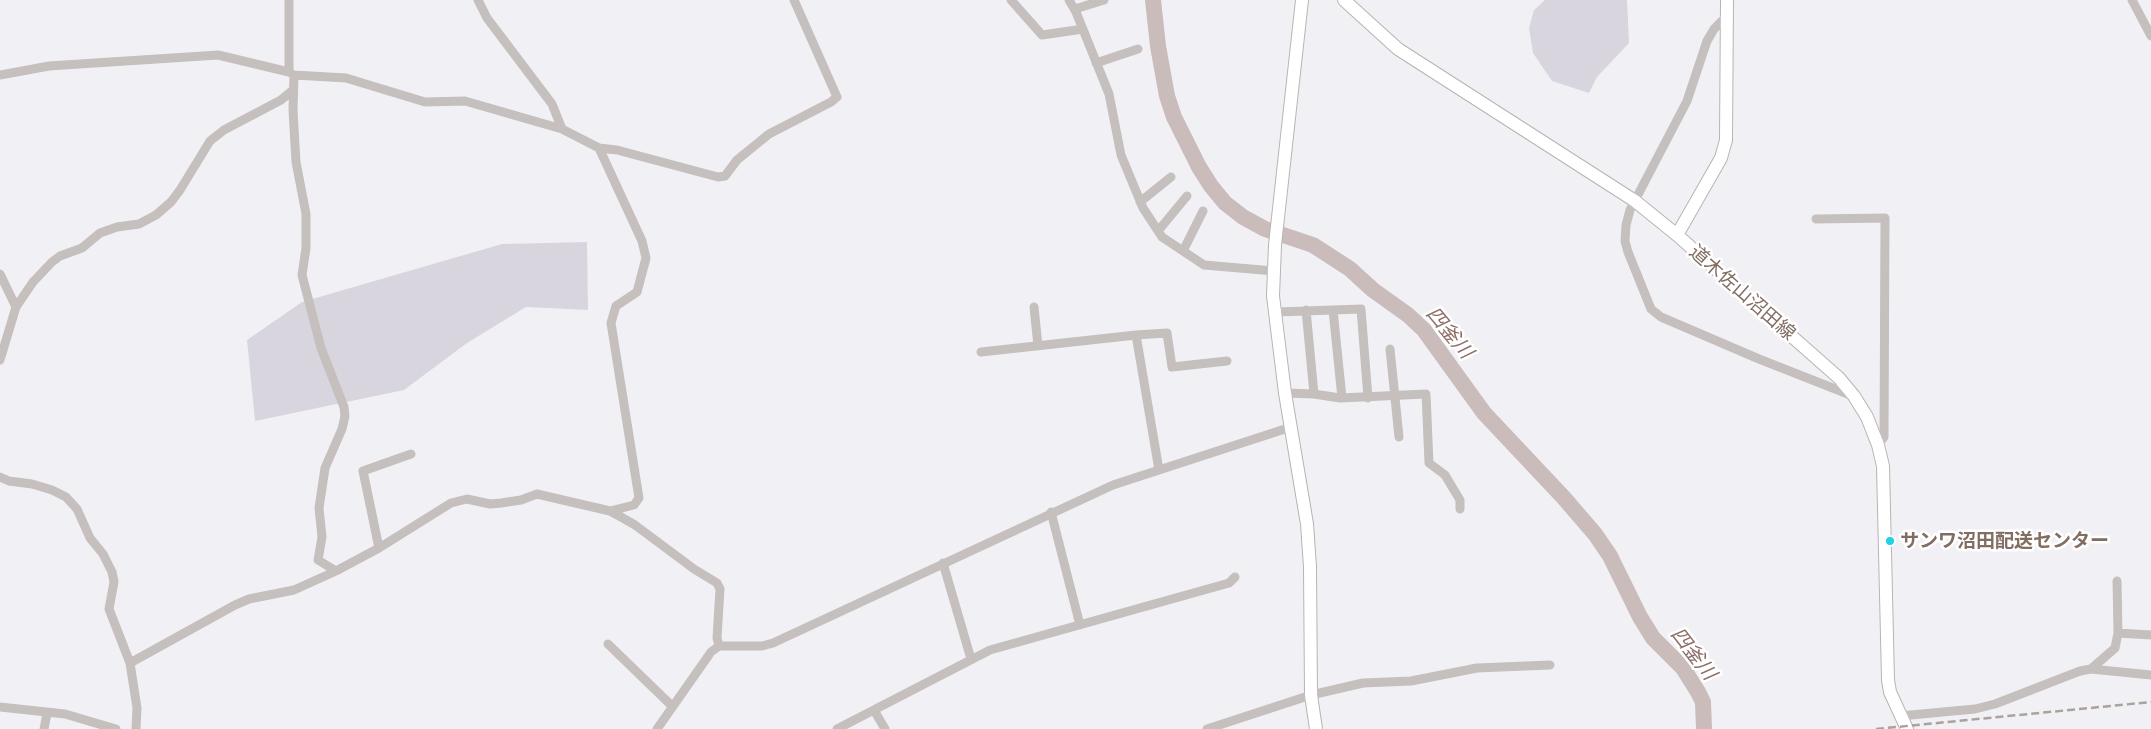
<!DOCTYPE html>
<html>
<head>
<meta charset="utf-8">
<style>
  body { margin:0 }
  canvas { display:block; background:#f1f1f5 }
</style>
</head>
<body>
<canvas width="2151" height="729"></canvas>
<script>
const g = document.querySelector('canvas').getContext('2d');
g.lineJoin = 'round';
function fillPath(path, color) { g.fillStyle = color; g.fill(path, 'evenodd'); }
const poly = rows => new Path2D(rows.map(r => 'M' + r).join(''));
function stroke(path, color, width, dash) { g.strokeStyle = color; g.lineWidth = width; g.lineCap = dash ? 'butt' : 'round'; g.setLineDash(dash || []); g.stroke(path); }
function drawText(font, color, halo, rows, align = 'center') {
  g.font = font + ' Cabin,"Noto Sans JP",sans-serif'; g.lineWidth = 5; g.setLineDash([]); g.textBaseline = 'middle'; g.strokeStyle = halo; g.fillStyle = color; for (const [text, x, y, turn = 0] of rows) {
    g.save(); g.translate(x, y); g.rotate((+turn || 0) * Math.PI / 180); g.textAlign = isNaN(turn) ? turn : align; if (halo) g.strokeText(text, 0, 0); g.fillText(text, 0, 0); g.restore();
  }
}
fillPath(poly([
  [1545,0,1627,0,1629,43,1597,77,1589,93,1552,81,1533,53,1529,28,1534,10],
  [587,242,588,310,526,307,467,343,404,390,255,421,247,340,302,302,502,244]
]), '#d9d5df');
stroke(poly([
  [1153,0,1158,46,1167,96,1174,117,1199,167,1211,186,1225,203,1243,217,1265,229,1313,245,1350,269,1373,290,1408,315,1424,330,1484,413,1564,498,1595,534,1610,556,1640,617,1653,638,1683,668,1698,692,1703,702,1704,729]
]), '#c9bcba', 16);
const secondary = poly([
  [1302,0,1275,245,1273,296,1285,393,1307,524,1310,567,1311,695,1316,729],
  [1344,0,1398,49,1635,201,1677,235,1839,378,1854,396,1867,417,1878,445,1883,466,1888,680,1890,692,1907,729],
  [1677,235,1721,158,1726,140,1727,0]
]);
stroke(secondary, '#bab3b0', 14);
stroke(poly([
  [289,0,289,72,294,75,293,110,296,162,306,214,306,248,302,275,321,348,344,407,345,416,342,429,325,468,319,508,322,537,318,560,336,571],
  [478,0,487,18,552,104,562,129],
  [1011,0,1042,35,1083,29],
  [1069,0,1076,12,1109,94,1121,155,1143,208,1162,237,1204,265,1274,271],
  [2132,0,2151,36],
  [1075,9,1104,0],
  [1727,16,1714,29,1707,41,1687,101,1630,210,1626,225,1625,241,1628,252,1651,309,1661,317,1759,359,1853,396],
  [1096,63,1138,49],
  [0,75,49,66,218,55,289,72],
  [294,75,346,78,425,102,465,101,562,129,599,148,617,150,718,177,725,176,737,160,769,134,831,102,837,97,794,0],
  [599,148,642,241,646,258,637,292,616,306,611,323,639,498,634,505,610,511],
  [1140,202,1171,177],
  [1816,219,1885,218,1884,437,1878,445],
  [1158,231,1187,196],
  [1183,251,1203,211],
  [0,274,16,307],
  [1034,307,1038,346],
  [1306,310,1314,394],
  [1333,310,1342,398],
  [1276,312,1361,309,1368,398],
  [1136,335,1167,333,1172,367,1227,361],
  [1390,349,1399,437],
  [981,352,1136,335,1159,470],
  [0,360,16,307,33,282,52,262,60,256,82,248,100,233,117,227,139,224,156,215,171,202,180,190,210,141,224,130,281,100,293,90],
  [1285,393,1314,394,1340,398,1426,394,1429,463,1445,475,1460,500,1460,509],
  [0,477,9,481,32,484,52,490,66,497,77,509,90,538,103,554,112,572,114,582,109,609,130,663,137,708,136,729],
  [1051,512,1080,625],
  [379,548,363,471,411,454],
  [943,563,971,659],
  [2118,633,2151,635],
  [608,644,672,706],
  [130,663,235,605,249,599,294,590,336,571,379,548,451,503,467,499,490,504,501,503,521,500,537,494,610,511,621,517,635,525,694,569,717,583,720,589,717,638,719,646],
  [2091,669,2115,648,2118,633,2117,581],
  [0,707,65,714,116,729],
  [874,710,885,729],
  [1900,716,1975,709,1995,704,2080,671,2091,669,2151,675],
  [44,729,47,713],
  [657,729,711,652,719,646,762,646,773,643,1113,485,1291,427],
  [837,729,990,650,1229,583,1235,577],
  [1207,729,1311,695,1363,683,1411,681,1477,668,1550,665]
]), '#c5c0bd', 9);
stroke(secondary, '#fff', 12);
stroke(poly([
  [1876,729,2151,702]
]), '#aba29e', 2.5, [8, 4]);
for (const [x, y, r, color] of [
  [1890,541,5,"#1fd2e6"]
]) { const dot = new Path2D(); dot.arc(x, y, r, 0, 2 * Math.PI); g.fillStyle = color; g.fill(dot); stroke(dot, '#fff', 2); }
drawText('19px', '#826d63', '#fff', [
  ["道木佐山沼田線",1742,293,41]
]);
drawText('bold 19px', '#826d63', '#fff', [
  ["サンワ沼田配送センター",1900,541]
], 'left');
drawText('italic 20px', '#8d6e68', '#fff', [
  ["四釜川",1449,333,50],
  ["四釜川",1693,654,52]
]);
</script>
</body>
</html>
